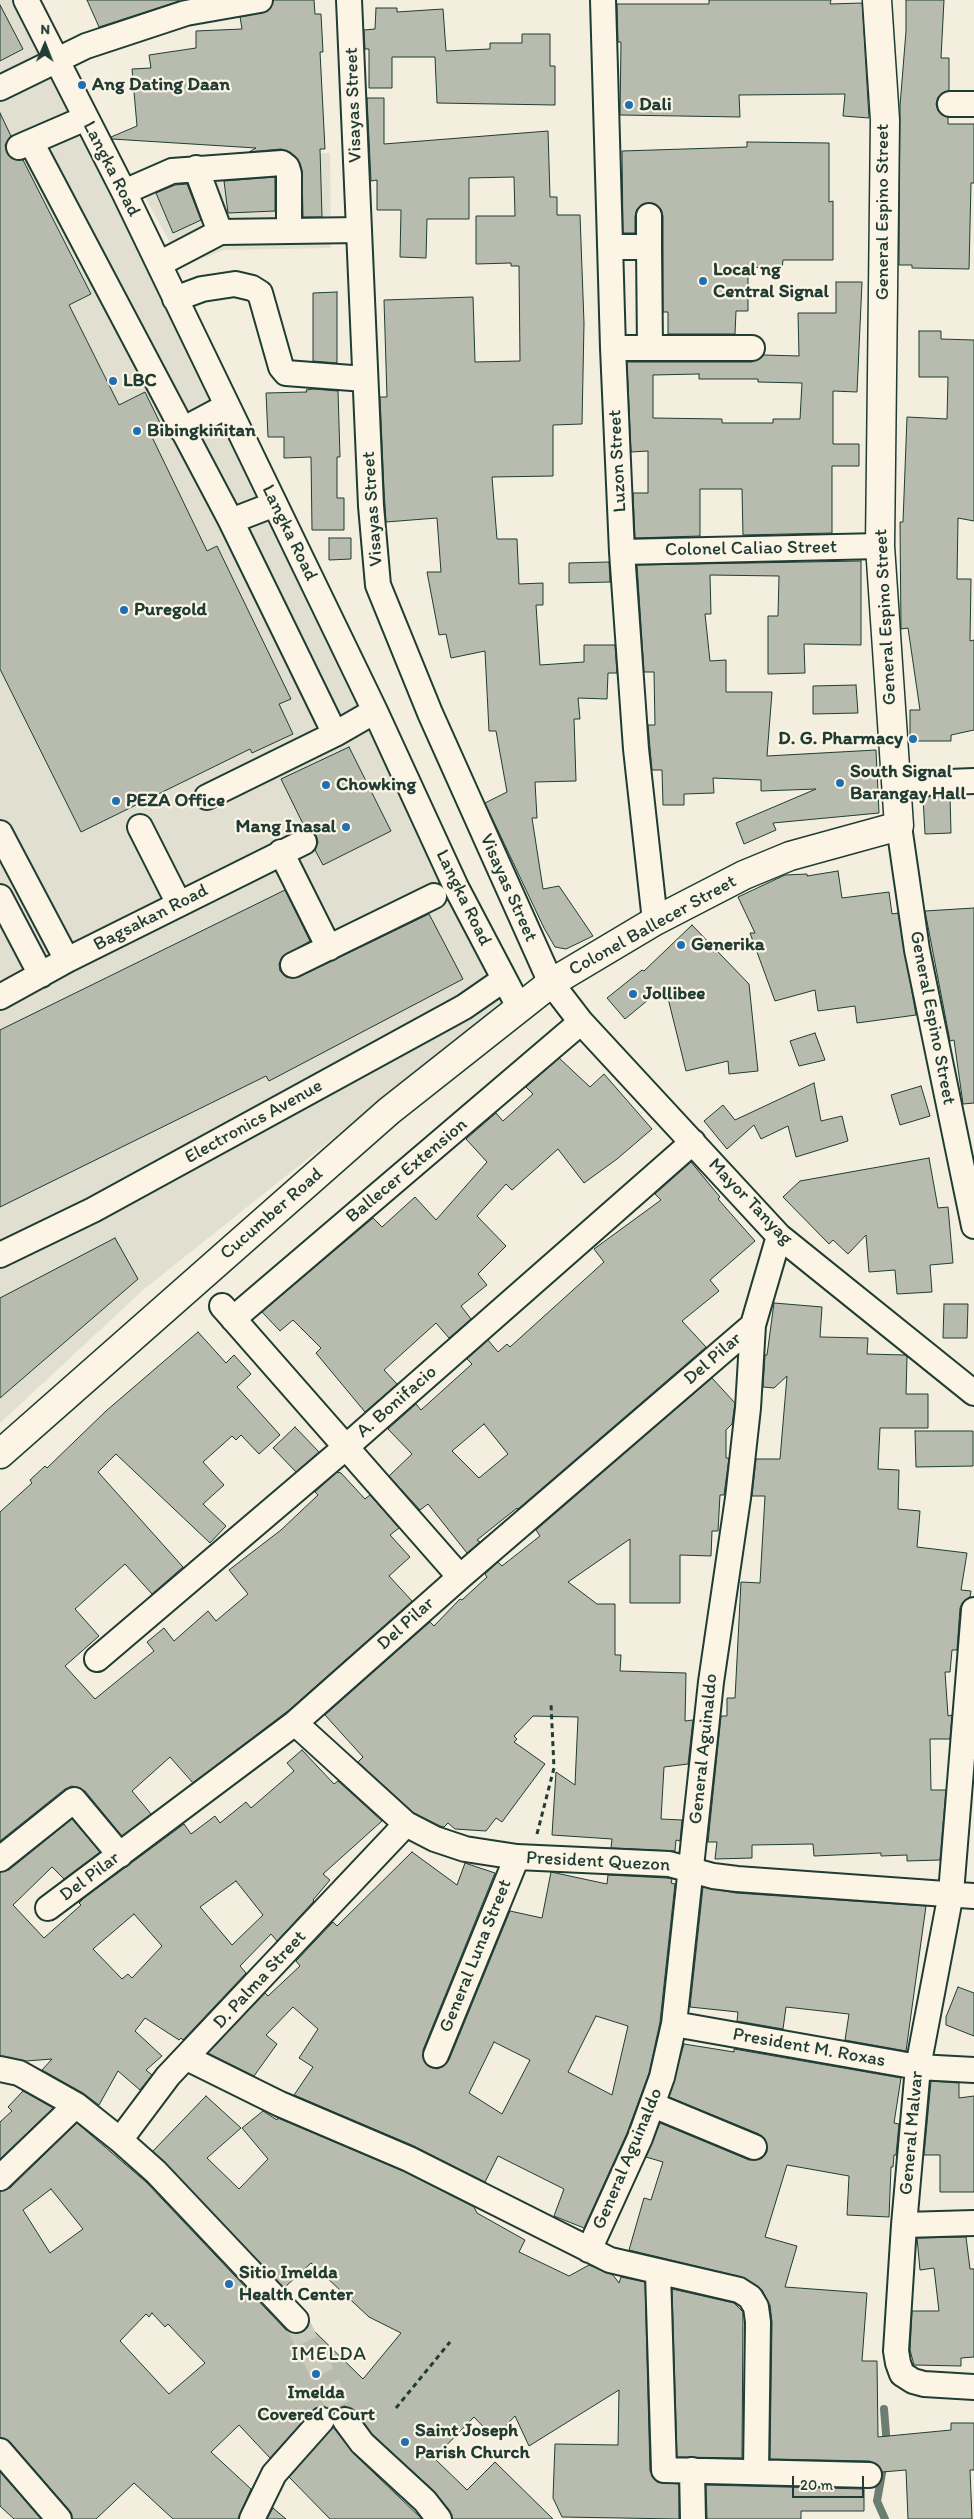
<!DOCTYPE html>
<html>
<head>
<meta charset="utf-8">
<style>
  body { margin:0 }
  #map { position:relative; width:974px; height:2519px; overflow:hidden; background:#f3eede; font-family:Itim,sans-serif }
  canvas { display:block }
  .north { position:absolute; left:20px; top:20px; width:50px; height:50px; -webkit-text-stroke:4px #fcf5e5; paint-order:stroke; rotate:1deg; font-size:14px; font-weight:700; line-height:20px; text-align:center; color:#1f3d34 }
  .north::after { content:''; display:block; margin:auto; width:18px; height:22px; background:#1f3d34; clip-path:polygon(50% 0,100% 100%,50% 72%,0 100%) }
  .scale { position:absolute; left:792px; top:2476px; width:72px; height:22px; box-sizing:border-box; border:2px solid #1f3d34; border-top:0; padding-left:6px; font-size:15px; line-height:18px; white-space:nowrap; color:#1f3d34; -webkit-text-stroke:4px #fcf5e5; paint-order:stroke }
</style>
</head>
<body>
<div id="map">
<canvas width="974" height="2519"></canvas>
<div class="north">N</div>
<div class="scale">20 m</div>
</div>
<script>
const g = document.querySelector('canvas').getContext('2d');
g.lineJoin = 'round';
function fillPath(path, color) { g.fillStyle = color; g.fill(path, 'evenodd'); }
const poly = rows => new Path2D(rows.map(r => 'M' + r).join(''));
function stroke(path, color, width, dash) { g.strokeStyle = color; g.lineWidth = width; g.lineCap = dash ? 'butt' : 'round'; g.setLineDash(dash || []); g.stroke(path); }
function drawText(font, color, halo, rows, align = 'center') {
  g.font = font + ' Itim,sans-serif'; g.lineWidth = 4.5; g.setLineDash([]); g.textBaseline = 'middle'; g.strokeStyle = halo; g.fillStyle = color; for (const [text, x, y, turn = 0] of rows) {
    g.save(); g.translate(x, y); g.rotate((+turn || 0) * Math.PI / 180); g.textAlign = isNaN(turn) ? turn : align; if (halo) g.strokeText(text, 0, 0); g.fillText(text, 0, 0); g.restore();
  }
}
fillPath(poly([
  [0,0,36,0,519,984,483,1019,143,1290,0,1423],
  [330,153,331,248,224,250,183,266,136,181,175,161]
]), '#e1dfd0');
stroke(poly([
  [884,2409,887,2446],
  [884,2462,877,2501,885,2519]
]), '#6c7d72', 8);
const building = poly([
  [87,0,178,0,179,1,99,27,87,0],
  [273,0,314,0,315,14,321,14,323,52,320,52,325,149,320,149,322,217,303,217,302,170,300,163,290,152,281,149,249,152,256,148,112,139,111,137,137,126,132,69,151,68,149,55,196,48,196,31,242,29,240,17,268,11,273,0],
  [709,0,831,0,830,4,862,3,869,118,843,116,845,94,739,95,740,117,620,115,621,42,618,42,617,4,709,4,709,0],
  [906,0,944,0,941,58,949,58,949,91,938,97,936,104,938,111,948,117,948,124,974,124,974,183,971,183,969,269,912,268,912,265,899,265,900,106,906,31,906,0],
  [0,5,23,49,0,61,0,5],
  [376,8,397,8,397,12,443,9,446,51,490,49,490,43,522,43,522,34,550,34,550,66,555,66,555,105,437,103,435,57,392,57,392,88,369,88,369,49,365,49,364,30,375,29,376,8],
  [367,98,384,98,384,144,548,131,550,197,557,197,557,215,580,215,584,323,582,424,553,425,553,476,492,477,497,539,517,539,519,584,543,583,543,605,536,605,540,665,584,662,584,645,615,645,617,673,608,673,607,699,578,698,580,719,574,719,576,781,535,782,537,818,532,818,543,889,559,886,593,936,566,949,555,947,544,928,485,803,507,792,496,731,489,731,485,651,451,658,446,634,439,635,427,572,441,572,437,518,386,522,384,490,380,397,387,397,384,300,473,297,475,362,520,361,519,266,511,266,511,263,476,264,476,216,515,216,514,177,469,178,469,219,427,219,426,258,400,257,401,210,377,210,377,180,371,181,367,98],
  [0,113,11,136,5,145,7,153,11,158,23,160,91,294,69,305,119,405,145,392,164,431,152,437,207,551,217,546,291,699,279,704,293,734,252,753,250,749,81,832,0,669,0,113],
  [747,142,829,143,829,202,833,201,833,260,783,260,782,269,748,267,748,311,736,311,735,334,668,334,668,312,663,312,663,216,661,209,655,204,643,204,637,209,635,216,635,233,623,233,622,151,747,147,747,142],
  [275,177,275,211,228,213,224,181,275,177],
  [187,184,201,220,173,233,156,193,175,185,187,184],
  [836,282,862,282,857,392,833,391,833,444,859,444,859,466,832,466,832,533,743,535,742,489,700,489,700,536,635,538,633,493,648,493,648,451,631,452,627,362,752,362,764,355,799,356,798,313,836,313,836,282],
  [699,374,699,379,758,379,758,382,802,383,800,419,773,419,773,423,722,423,722,419,653,418,653,375,699,374],
  [337,292,337,363,313,361,313,293,337,292],
  [919,331,941,331,941,339,974,340,974,521,958,518,957,579,971,579,970,641,974,640,974,730,951,735,951,741,910,741,910,710,920,710,908,628,901,629,900,522,903,522,907,417,947,419,948,377,919,377,919,331],
  [313,389,338,391,340,457,337,457,337,498,344,498,344,530,312,530,311,457,284,458,284,437,268,437,266,393,307,392,306,390,313,389],
  [329,538,351,538,351,559,329,560,329,538],
  [861,561,861,645,804,644,805,673,768,674,768,616,778,616,779,576,710,575,711,614,705,614,710,661,726,660,726,692,772,692,767,756,876,750,879,813,773,823,776,830,744,844,736,823,816,789,761,791,761,780,713,778,714,793,684,794,684,805,663,805,662,770,652,770,650,748,648,725,655,725,654,672,644,672,637,565,861,561],
  [609,562,610,582,569,583,569,563,609,562],
  [856,685,858,713,813,714,813,686,856,685],
  [349,747,391,831,323,865,315,850,318,842,316,835,311,830,305,828,281,779,349,747],
  [950,796,951,833,925,834,923,797,950,796],
  [838,871,842,898,889,892,892,914,898,913,916,1015,857,1023,855,1006,818,1011,815,990,775,1001,750,933,755,933,738,897,785,875,807,874,807,876,838,871],
  [285,890,310,941,282,957,279,964,280,971,286,977,299,977,429,914,463,979,269,1081,266,1076,0,1207,0,1030,285,890],
  [974,908,974,1103,963,1104,954,1040,950,1041,925,911,974,908],
  [692,925,749,984,758,1071,729,1074,728,1061,686,1071,665,986,625,1019,607,998,642,970,644,971,692,925],
  [815,1033,825,1060,799,1066,790,1041,815,1033],
  [559,1058,590,1087,604,1074,652,1129,617,1159,584,1183,558,1149,512,1190,506,1184,477,1216,506,1246,478,1274,487,1285,461,1306,471,1319,449,1338,436,1323,384,1370,397,1384,365,1412,316,1353,321,1348,293,1320,280,1331,262,1312,373,1218,382,1227,415,1197,436,1220,487,1162,466,1139,496,1113,503,1121,533,1094,526,1087,559,1058],
  [814,1083,821,1121,842,1116,848,1141,796,1157,788,1126,761,1139,754,1125,727,1149,704,1121,723,1105,735,1120,814,1083],
  [921,1086,930,1116,900,1125,891,1095,921,1086],
  [929,1158,938,1208,948,1207,953,1263,930,1265,932,1292,897,1294,895,1270,869,1272,866,1235,848,1254,833,1240,829,1244,783,1197,800,1181,929,1158],
  [691,1162,720,1197,718,1199,755,1241,710,1280,719,1291,682,1321,706,1347,518,1509,517,1508,477,1540,480,1542,467,1553,428,1504,420,1510,389,1476,412,1454,388,1429,416,1404,421,1410,472,1364,467,1359,488,1340,498,1352,507,1344,510,1347,604,1262,594,1249,661,1200,655,1194,691,1162],
  [484,1424,508,1454,479,1478,452,1451,484,1424],
  [115,1238,138,1279,0,1398,0,1298,115,1238],
  [774,1303,822,1307,820,1337,868,1338,867,1354,905,1355,907,1357,906,1394,928,1394,928,1428,880,1428,878,1469,899,1470,898,1509,920,1511,917,1547,967,1553,961,1590,971,1591,970,1597,963,1602,960,1608,957,1650,952,1650,950,1672,945,1672,948,1716,952,1715,950,1739,930,1739,931,1790,946,1790,940,1860,907,1861,907,1855,881,1856,881,1853,814,1856,813,1844,752,1845,752,1858,715,1859,717,1842,708,1842,721,1716,727,1716,727,1698,735,1698,741,1582,760,1583,765,1496,752,1496,756,1459,780,1459,787,1376,774,1388,763,1387,765,1355,767,1355,774,1303],
  [944,1304,968,1304,967,1338,943,1338,944,1304],
  [198,1332,226,1363,234,1355,251,1374,237,1387,280,1435,259,1454,241,1435,236,1440,232,1436,203,1462,224,1485,203,1504,226,1526,210,1543,116,1454,98,1472,183,1567,152,1594,125,1564,75,1609,99,1636,65,1666,95,1699,154,1651,147,1642,164,1628,174,1641,208,1611,216,1621,248,1594,229,1570,281,1530,318,1495,315,1492,337,1472,341,1473,365,1499,370,1495,399,1528,390,1535,410,1557,389,1576,412,1601,289,1710,193,1783,170,1757,132,1791,151,1814,122,1836,85,1791,72,1786,65,1789,0,1841,0,1512,32,1483,30,1480,45,1466,47,1468,106,1411,198,1332],
  [712,1378,735,1403,732,1424,726,1430,726,1458,729,1458,724,1495,720,1495,718,1531,712,1531,711,1556,680,1555,680,1603,630,1603,630,1539,568,1582,597,1604,615,1604,615,1655,621,1655,620,1671,686,1673,685,1721,693,1720,688,1764,664,1767,661,1819,682,1820,680,1841,676,1840,675,1851,611,1848,612,1839,552,1835,556,1772,575,1785,578,1717,533,1716,514,1736,517,1739,514,1742,545,1764,502,1822,496,1818,486,1831,455,1829,448,1823,444,1827,440,1826,414,1813,358,1762,363,1757,325,1715,430,1622,434,1626,460,1599,462,1600,487,1577,485,1574,498,1562,502,1566,540,1536,536,1530,712,1378],
  [295,1427,319,1452,296,1472,273,1448,295,1427],
  [915,1431,973,1431,973,1466,916,1467,915,1431],
  [302,1750,334,1784,338,1781,382,1821,323,1874,330,1880,313,1900,314,1901,277,1941,271,1934,240,1966,246,1973,183,2040,181,2038,179,2040,145,2018,135,2031,162,2056,146,2070,152,2075,140,2090,118,2071,99,2105,83,2093,42,2070,52,2059,26,2061,0,2056,0,1872,9,1870,72,1819,100,1852,64,1879,52,1867,13,1905,44,1938,81,1905,79,1903,84,1898,184,1824,191,1834,215,1816,220,1823,246,1802,251,1808,294,1771,287,1763,302,1750],
  [236,1881,263,1915,232,1945,200,1907,236,1881],
  [134,1914,162,1946,132,1978,128,1974,122,1979,93,1949,134,1914],
  [412,1852,457,1885,465,1863,495,1873,423,2050,425,2063,430,2067,437,2069,444,2066,449,2060,510,1911,542,1918,551,1872,607,1884,608,1875,667,1878,672,1879,671,1883,675,1884,660,2022,649,2073,627,2133,584,2228,554,2216,564,2189,498,2156,485,2182,414,2146,294,2095,313,2067,299,2058,318,2029,293,2007,266,2035,277,2044,254,2076,208,2053,265,1993,268,1996,300,1966,296,1961,333,1922,337,1926,412,1852],
  [596,2016,628,2026,612,2095,568,2072,596,2016],
  [494,2042,530,2060,502,2114,469,2093,494,2042],
  [703,1887,736,1893,926,1906,906,2051,845,2040,849,2014,786,2007,783,2029,737,2021,738,2012,690,2007,703,1887],
  [958,1987,974,1993,974,2036,946,2025,946,2017,958,1987],
  [684,2044,734,2052,734,2049,901,2078,894,2123,899,2124,896,2155,894,2155,893,2167,891,2167,889,2217,847,2215,849,2176,787,2165,765,2237,797,2246,785,2287,867,2293,862,2361,877,2361,878,2437,951,2430,951,2423,974,2423,974,2470,970,2470,972,2519,908,2519,906,2470,882,2472,877,2464,869,2461,770,2459,772,2322,770,2305,762,2290,742,2277,629,2250,644,2198,651,2200,663,2162,646,2157,660,2123,749,2160,762,2158,767,2152,765,2139,759,2134,669,2097,684,2044],
  [931,2081,959,2083,959,2098,974,2096,974,2192,940,2192,940,2155,924,2155,931,2081],
  [23,2091,53,2108,0,2159,0,2122,12,2111,8,2107,23,2091],
  [206,2096,241,2128,207,2158,239,2189,268,2159,242,2128,263,2111,277,2120,278,2118,403,2171,474,2207,477,2213,525,2240,519,2252,569,2276,589,2265,613,2275,619,2283,621,2277,645,2282,650,2471,657,2482,679,2484,679,2519,562,2517,553,2498,555,2444,618,2445,619,2390,529,2446,515,2416,494,2438,474,2417,434,2458,467,2490,495,2462,553,2519,452,2519,450,2511,434,2491,372,2434,356,2411,344,2406,333,2413,324,2406,312,2411,270,2458,239,2425,211,2452,251,2489,238,2519,173,2519,134,2483,96,2519,72,2519,69,2510,10,2442,0,2438,0,2191,10,2188,77,2123,146,2182,286,2330,299,2333,308,2325,363,2379,401,2333,369,2317,311,2263,284,2288,153,2151,206,2096],
  [51,2189,83,2229,50,2253,23,2210,51,2189],
  [152,2313,165,2327,168,2324,205,2363,169,2394,120,2341,146,2314,149,2317,152,2313],
  [966,2237,970,2269,974,2269,974,2357,961,2358,961,2366,914,2365,910,2350,912,2311,939,2311,934,2268,920,2270,917,2238,966,2237],
  [672,2289,734,2303,743,2312,742,2458,677,2457,672,2289],
  [333,2427,353,2453,422,2519,330,2519,289,2477,333,2427],
  [0,2472,41,2519,14,2519,0,2506,0,2472],
  [706,2485,864,2489,864,2511,801,2511,801,2519,707,2519,706,2485],
  [273,2508,286,2519,267,2519,273,2508]
]);
fillPath(building, '#b8bcae');
stroke(building, '#1f3d34', 1);
stroke(poly([
  [296,2320,345,2420]
]), '#c9cbbc', 24, [24, 12]);
const minor = poly([
  [26,0,124,192,375,711,456,887,519,1007],
  [349,0,371,506,378,585,430,713,551,983,581,1022,779,1236,974,1393],
  [603,0,613,348,622,552,636,749,655,921],
  [0,88,86,46,186,13,260,0],
  [950,104,974,104],
  [31,142,231,521,335,734],
  [19,147,86,118],
  [196,168,220,232],
  [124,192,172,171,282,163,287,167,289,174,289,230],
  [610,247,649,247,649,216],
  [159,264,220,232,359,230],
  [175,299,202,289,235,284,252,288,260,293,281,367,286,373,365,379],
  [613,348,650,348,649,247],
  [650,348,752,348],
  [182,430,227,406],
  [231,521,275,504],
  [622,552,880,546],
  [897,784,974,781],
  [207,797,335,734,375,711],
  [899,826,917,950,974,1226],
  [140,827,179,904],
  [0,833,67,960],
  [281,852,329,948],
  [0,897,41,975],
  [293,965,434,896],
  [0,997,67,960,304,842],
  [0,1255,93,1210,464,1007,503,980],
  [222,1306,460,1577],
  [233,1319,581,1022],
  [974,1610,951,1893,918,2067,904,2225,896,2351,898,2363,902,2374,913,2381,924,2384,974,2387],
  [97,1659,346,1447,693,1142],
  [295,1723,406,1824,435,1839,465,1849,517,1857,669,1864,713,1876,737,1879,974,1896],
  [0,1859,74,1800,120,1855],
  [48,1908,295,1723,460,1577,753,1325],
  [674,2024,918,2067,974,2070],
  [436,2055,517,1857],
  [187,2058,280,2104,409,2159,610,2260,739,2290,750,2297,756,2307,758,2322,756,2472],
  [0,2069,19,2073,76,2105,120,2140,156,2172,296,2320],
  [653,2105,754,2147],
  [120,2140,168,2076,406,1824],
  [0,2178,76,2105],
  [904,2225,974,2223],
  [589,2250,640,2138,662,2077,674,2024,711,1682,738,1498,748,1408,753,1325,779,1236],
  [658,2272,664,2470,869,2475],
  [345,2420,362,2443,425,2501,439,2519],
  [0,2451,59,2519],
  [692,2470,693,2519],
  [252,2519,274,2474,322,2420]
]);
const major = poly([
  [0,1454,389,1111,551,983,655,921,744,875,790,856,899,826,880,546,885,120,877,0]
]);
stroke(minor, '#1f3d34', 28);
stroke(major, '#1f3d34', 31);
stroke(poly([
  [537,1834,554,1768,551,1704],
  [396,2408,450,2342]
]), '#1f3d34', 3, [5, 4]);
stroke(minor, '#fcf5e5', 24);
stroke(major, '#fcf5e5', 28);
for (const [x, y, r, color] of [
  [82,85,5,"#1f6fb2"],
  [629,105,5,"#1f6fb2"],
  [703,281,5,"#1f6fb2"],
  [113,381,5,"#1f6fb2"],
  [137,431,5,"#1f6fb2"],
  [124,610,5,"#1f6fb2"],
  [913,739,5,"#1f6fb2"],
  [840,783,5,"#1f6fb2"],
  [326,785,5,"#1f6fb2"],
  [116,801,5,"#1f6fb2"],
  [346,827,5,"#1f6fb2"],
  [681,945,5,"#1f6fb2"],
  [633,994,5,"#1f6fb2"],
  [229,2284,5,"#1f6fb2"],
  [316,2374,5,"#1f6fb2"],
  [405,2442,5,"#1f6fb2"]
]) { const dot = new Path2D(); dot.arc(x, y, r, 0, 2 * Math.PI); g.fillStyle = color; g.fill(dot); stroke(dot, '#fcf5e5', 2); }
drawText('bold 19px', '#1f3d34', '#fcf5e5', [
  ["Ang Dating Daan",92,85],
  ["Dali",639,105],
  ["Local ng",713,270],
  ["Central Signal",713,292],
  ["LBC",123,381],
  ["Bibingkinitan",147,431],
  ["Puregold",134,610],
  ["D. G. Pharmacy",903,739,"right"],
  ["South Signal",850,772],
  ["Barangay Hall",850,794],
  ["Chowking",336,785],
  ["PEZA Office",126,801],
  ["Mang Inasal",336,827,"right"],
  ["Generika",691,945],
  ["Jollibee",643,994],
  ["Sitio Imelda",239,2273],
  ["Health Center",239,2295],
  ["Imelda",316,2393,"center"],
  ["Covered Court",316,2415,"center"],
  ["Saint Joseph",415,2431],
  ["Parish Church",415,2453]
], 'left');
drawText('19px', '#1f3d34', '#fcf5e5', [
  ["Visayas Street",354,105,-92],
  ["Langka Road",111,169,63],
  ["General Espino Street",883,212,-90],
  ["Luzon Street",618,461,-93],
  ["Visayas Street",373,509,-94],
  ["Langka Road",289,533,64],
  ["Colonel Caliao Street",751,549,-1],
  ["General Espino Street",886,617,-93],
  ["Visayas Street",508,888,66],
  ["Langka Road",463,898,64],
  ["Bagsakan Road",151,918,-27],
  ["Colonel Ballecer Street",653,926,-29],
  ["General Espino Street",932,1018,79],
  ["Electronics Avenue",254,1122,-29],
  ["Ballecer Extension",407,1171,-40],
  ["Mayor Tanyag",750,1202,46],
  ["Cucumber Road",272,1214,-41],
  ["Del Pilar",713,1359,-41],
  ["A. Bonifacio",397,1402,-41],
  ["Del Pilar",406,1624,-42],
  ["General Aguinaldo",704,1749,-84],
  ["President Quezon",598,1862,3],
  ["Del Pilar",90,1877,-37],
  ["General Luna Street",476,1956,-68],
  ["D. Palma Street",260,1980,-47],
  ["President M. Roxas",809,2048,10],
  ["General Malvar",912,2133,-85],
  ["General Aguinaldo",628,2159,-67]
]);
g.letterSpacing = '1px';
drawText('20px', '#1f3d34', '#fcf5e5', [
  ["IMELDA",329,2355]
]);
g.letterSpacing = '0px';
</script>
</body>
</html>
